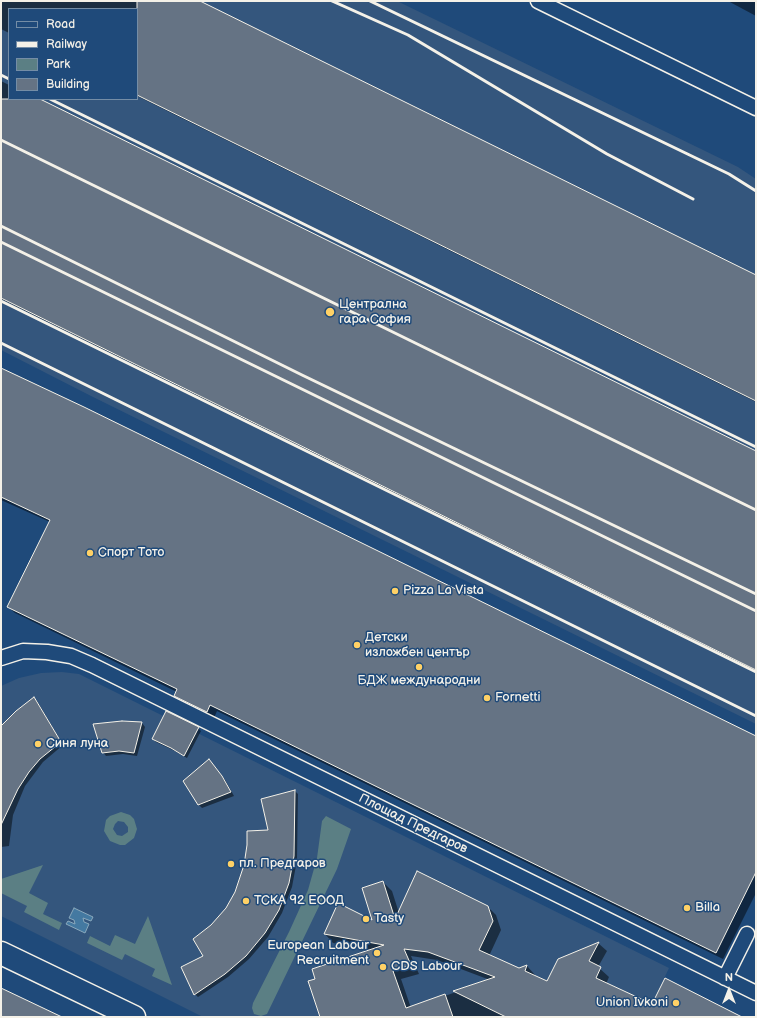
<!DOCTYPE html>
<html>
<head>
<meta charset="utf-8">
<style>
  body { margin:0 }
  #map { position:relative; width:757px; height:1018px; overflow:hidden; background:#1f4a7a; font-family:"Balsamiq Sans",sans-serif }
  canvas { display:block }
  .frame { position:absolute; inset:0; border:2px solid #f4f1e8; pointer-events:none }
  .legend { position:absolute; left:8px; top:8px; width:130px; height:92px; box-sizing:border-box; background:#1f4a7a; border:1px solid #748da6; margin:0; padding:5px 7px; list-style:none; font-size:12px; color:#f4f1e8 }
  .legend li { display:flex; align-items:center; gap:8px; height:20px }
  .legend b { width:20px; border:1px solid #748da6 }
  .north { position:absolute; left:709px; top:970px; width:40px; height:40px; -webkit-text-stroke:3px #1f4a7a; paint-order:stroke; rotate:0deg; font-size:11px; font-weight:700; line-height:16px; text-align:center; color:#f4f1e8 }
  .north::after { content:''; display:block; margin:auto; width:14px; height:18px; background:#f4f1e8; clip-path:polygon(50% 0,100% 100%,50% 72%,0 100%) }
</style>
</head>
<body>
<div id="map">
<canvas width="757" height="1018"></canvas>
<div class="frame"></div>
<ul class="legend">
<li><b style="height:5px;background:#1f4a7a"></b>Road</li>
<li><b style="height:5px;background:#f4f1e8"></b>Railway</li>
<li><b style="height:11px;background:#5b7f84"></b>Park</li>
<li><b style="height:11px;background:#657384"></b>Building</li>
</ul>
<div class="north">N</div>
</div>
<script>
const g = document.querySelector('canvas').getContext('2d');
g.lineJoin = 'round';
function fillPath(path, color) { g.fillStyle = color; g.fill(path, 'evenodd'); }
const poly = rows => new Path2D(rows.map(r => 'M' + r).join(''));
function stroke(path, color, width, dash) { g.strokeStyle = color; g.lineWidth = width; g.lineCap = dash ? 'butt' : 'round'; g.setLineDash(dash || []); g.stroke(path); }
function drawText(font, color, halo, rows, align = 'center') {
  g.font = font + ' "Balsamiq Sans",sans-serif'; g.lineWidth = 3; g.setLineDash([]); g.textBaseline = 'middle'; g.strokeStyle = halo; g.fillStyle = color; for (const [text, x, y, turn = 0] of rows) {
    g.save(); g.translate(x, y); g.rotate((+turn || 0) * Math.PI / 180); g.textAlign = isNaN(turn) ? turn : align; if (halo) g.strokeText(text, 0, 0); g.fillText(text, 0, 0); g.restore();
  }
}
fillPath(poly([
  [1,1,397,1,738,167,756,179,756,724,91,396,1,350],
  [9,9,137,9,137,99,9,99],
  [62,672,79,674,669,968,646,1017,203,1017,1,916,1,686,19,678,41,673]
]), '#34567d');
fillPath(poly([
  [121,812,130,815,134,819,137,829,134,838,125,845,120,845,110,841,104,831,106,820,110,816],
  [118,821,124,822,128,827,128,832,122,836,117,835,113,829,115,824],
  [326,816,351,829,337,869,267,1014,261,1016,254,1014,252,1008,253,1003,289,932,308,890,317,858,322,821],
  [43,865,29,893,48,903,43,914,62,923,59,930,24,912,27,906,1,893,1,879],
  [148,916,172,985,152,976,155,969,125,954,122,960,87,943,90,936,110,946,115,935,135,944]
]), '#5b7f84');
const water = poly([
  [74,908,93,917,91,921,83,918,84,922,89,924,85,933,66,924,68,921,75,924,74,920,69,918,74,908]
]);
fillPath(water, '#4479a1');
stroke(water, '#8aa9bd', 1);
fillPath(poly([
  [1,1,198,1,756,276,756,402,137,96,137,9,9,9,9,33,1,29],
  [728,1,756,1,756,16],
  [1,81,9,85,9,99,38,99,756,452,756,671,1,299],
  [1,369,756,737,756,893,723,959,217,711,214,718,182,703,175,696,177,692,15,613,8,607,50,522,1,500],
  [34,698,37,701,63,745,43,762,25,786,13,815,9,846,1,847,1,728],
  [122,722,142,723,145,727,137,756,123,754,106,756,103,752],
  [198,728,201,731,187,758,175,751,156,742,153,739],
  [212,764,225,780,234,796,202,808,198,804],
  [295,791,298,794,297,860,292,887,282,913,268,937,249,959,228,977,198,997,195,994,212,926,230,903,241,879,270,831,262,800],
  [383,882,392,891,399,913,488,907,496,915,501,930,489,956,519,969,527,966,535,975,534,977,548,983,559,960,598,943,607,951,598,967,609,977,606,984,653,1006,740,1017,321,1017,373,950,333,943,325,934,339,905,374,922],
  [411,956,437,960,490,980,411,1008,401,979,419,974]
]), '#0007');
const building = poly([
  [137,1,200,1,756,275,756,401,137,95,137,1],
  [1,99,40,99,756,451,756,670,1,298,1,99],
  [1,368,84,407,756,736,756,872,716,953,210,705,207,712,174,696,177,689,7,607,50,520,1,497,1,368],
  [34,697,61,742,40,759,29,772,18,789,1,825,1,726,16,711,34,697],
  [166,711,199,727,184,756,171,748,152,739,166,711],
  [122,721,142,722,134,753,119,751,102,753,93,724,122,721],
  [209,759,222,776,231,792,198,805,183,781,209,759],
  [295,790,294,856,289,883,279,910,265,933,246,956,225,974,194,995,181,967,203,956,193,939,211,925,226,908,235,892,244,865,247,845,247,831,268,830,261,799,295,790],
  [417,871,488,906,493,921,479,950,519,968,527,965,525,971,547,981,558,959,599,942,589,961,601,967,596,978,652,1004,665,978,742,1017,506,1017,453,991,495,977,428,952,404,949,411,965,393,971,406,1008,445,994,453,1017,320,1017,308,981,315,979,312,969,384,945,324,934,338,903,372,920,362,888,383,881,395,919,417,871],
  [1,988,62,1017,1,1017,1,988]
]);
fillPath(building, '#657384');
stroke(building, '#f4f1e8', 1);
const service = poly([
  [538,1,756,108],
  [1,658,23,651,47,652,71,656,92,665,756,993],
  [725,978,747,934]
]);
const primary = poly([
  [1,953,134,1017]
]);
stroke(service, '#f4f1e8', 17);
stroke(primary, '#f4f1e8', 25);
stroke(service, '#1f4a7a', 14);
stroke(primary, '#1f4a7a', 22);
stroke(poly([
  [332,1,408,35,607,154,693,199],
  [370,1,729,174,756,191],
  [1,75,9,79],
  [50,99,756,447],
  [1,140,756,510],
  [1,226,302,375,756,594],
  [1,242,756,611],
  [1,301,756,672],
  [1,343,756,716]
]), '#f4f1e8', 3);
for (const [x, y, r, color] of [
  [330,312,5,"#ffd166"],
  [90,553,4,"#ffd166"],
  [395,591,4,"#ffd166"],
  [357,645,4,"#ffd166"],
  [419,667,4,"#ffd166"],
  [487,698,4,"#ffd166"],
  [38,744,4,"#ffd166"],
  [231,864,4,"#ffd166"],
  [246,901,4,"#ffd166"],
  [687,908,4,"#ffd166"],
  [366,919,4,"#ffd166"],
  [377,953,4,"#ffd166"],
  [383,967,4,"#ffd166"],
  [676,1003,4,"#ffd166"]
]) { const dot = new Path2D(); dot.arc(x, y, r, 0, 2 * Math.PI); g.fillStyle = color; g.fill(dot); stroke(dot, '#1f4a7a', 1.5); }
drawText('13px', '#f4f1e8', '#1f4a7a', [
  ["Централна",339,305],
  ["гара София",339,320],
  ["Спорт Тото",98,553],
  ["Pizza La Vista",403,591],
  ["Детски",365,638],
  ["изложбен център",365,653],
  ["БДЖ международни",419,681,"center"],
  ["Fornetti",495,698],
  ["Синя луна",46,744],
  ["пл. Предгаров",239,864],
  ["ТСКА 92 ЕООД",254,901],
  ["Billa",695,908],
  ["Tasty",374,919],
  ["European Labour",369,946,"right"],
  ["Recruitment",369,961,"right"],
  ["CDS Labour",391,967],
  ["Union Ivkoni",668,1003,"right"]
], 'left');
drawText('13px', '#f4f1e8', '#1f4a7a', [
  ["Площад Предгаров",413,824,26]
]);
</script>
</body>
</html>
